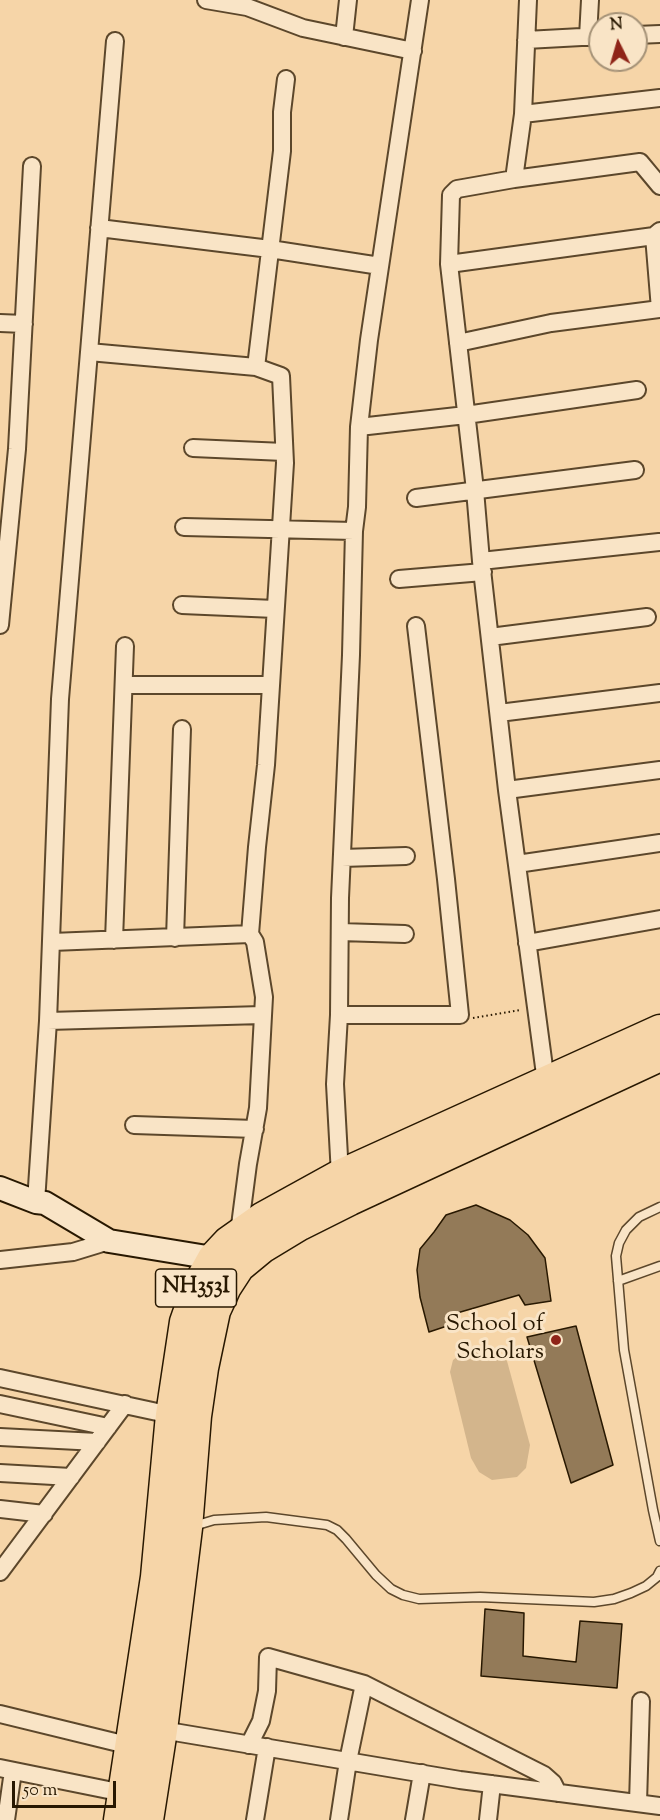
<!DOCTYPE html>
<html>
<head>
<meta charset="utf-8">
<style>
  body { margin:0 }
  #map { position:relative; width:660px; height:1820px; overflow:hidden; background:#f6d5a8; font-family:"Sorts Mill Goudy",serif }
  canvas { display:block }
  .north { position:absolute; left:588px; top:12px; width:60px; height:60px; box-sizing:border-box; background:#f9e4c6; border:2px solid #a59277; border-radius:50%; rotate:355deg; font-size:16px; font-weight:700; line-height:24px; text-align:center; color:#281801 }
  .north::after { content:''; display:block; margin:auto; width:21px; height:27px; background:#8f2418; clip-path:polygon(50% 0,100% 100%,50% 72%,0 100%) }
  .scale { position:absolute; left:12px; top:1781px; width:104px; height:27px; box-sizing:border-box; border:3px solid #281801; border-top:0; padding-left:8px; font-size:18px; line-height:21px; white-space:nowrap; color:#281801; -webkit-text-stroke:4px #f9e4c6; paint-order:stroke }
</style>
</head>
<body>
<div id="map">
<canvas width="660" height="1820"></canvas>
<div class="north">N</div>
<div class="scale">50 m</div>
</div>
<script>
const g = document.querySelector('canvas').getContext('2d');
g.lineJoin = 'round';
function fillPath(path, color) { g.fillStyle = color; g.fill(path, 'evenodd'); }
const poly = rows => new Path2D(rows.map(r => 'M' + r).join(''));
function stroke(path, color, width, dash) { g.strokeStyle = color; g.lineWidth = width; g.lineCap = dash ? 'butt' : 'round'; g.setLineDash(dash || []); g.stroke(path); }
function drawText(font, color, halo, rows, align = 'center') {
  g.font = font + ' "Sorts Mill Goudy",serif'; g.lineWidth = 6; g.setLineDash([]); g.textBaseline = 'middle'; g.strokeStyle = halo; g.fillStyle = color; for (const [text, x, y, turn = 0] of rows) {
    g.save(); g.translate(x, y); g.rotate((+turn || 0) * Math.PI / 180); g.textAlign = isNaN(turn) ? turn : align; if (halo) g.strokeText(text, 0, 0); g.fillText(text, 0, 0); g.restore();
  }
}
fillPath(poly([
  [480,1346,496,1350,507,1361,530,1445,526,1468,517,1477,492,1480,479,1472,471,1458,450,1372,453,1360,471,1347]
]), '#d3b58c');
const building = poly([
  [476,1205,510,1220,528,1235,545,1258,551,1301,525,1305,519,1295,457,1313,456,1323,429,1332,420,1297,417,1270,420,1249,434,1232,446,1215,476,1205],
  [576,1326,613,1465,571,1483,527,1337,576,1326],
  [485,1609,524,1613,523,1656,576,1662,580,1621,622,1624,617,1688,481,1676,485,1609]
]);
fillPath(building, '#937a58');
stroke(building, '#281801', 1.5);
const lane = poly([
  [660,1207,639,1217,626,1230,619,1243,616,1256,624,1350,653,1510,660,1541],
  [618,1281,660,1266],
  [194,1526,214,1520,266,1517,327,1525,337,1530,346,1539,376,1575,391,1589,403,1595,419,1599,480,1597,594,1602,614,1599,631,1593,646,1586,657,1577,660,1571]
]);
const street = poly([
  [206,0,247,7,303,28,413,51],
  [528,0,523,114,514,179,463,188,457,189,451,195,449,264,475,490,481,561,507,790,546,1082],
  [636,35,660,34],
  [344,37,348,0],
  [588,37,590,0],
  [526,40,600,36],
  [523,114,660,98],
  [514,179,640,162,660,186],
  [99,228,270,249,380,266],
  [449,264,654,236,660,231],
  [0,323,24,324],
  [458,343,551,323,660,309,654,236],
  [89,352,256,367],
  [359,427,466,415,637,390],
  [193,448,284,452],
  [416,498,635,470],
  [184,527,354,531],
  [481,561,659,542],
  [399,579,483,572],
  [182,605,275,609],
  [0,625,17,449,32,166],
  [490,637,647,617],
  [124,685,270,685],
  [499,713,660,693],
  [507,790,660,770],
  [342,858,406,856],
  [517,864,660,843],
  [340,932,405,934],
  [250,934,257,847,266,765,285,463,281,376,256,367,282,151,282,112,286,79],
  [175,938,182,729],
  [114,940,125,646],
  [52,942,250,934,255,942,264,997,258,1108,248,1164,239,1233],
  [527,943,660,919],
  [339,1015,460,1015,446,879,416,626],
  [48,1021,262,1015],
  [134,1125,255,1129],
  [340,1175,335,1084,339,1015,340,898,351,655,354,531,357,507,359,427,369,340,420,0],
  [36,1202,48,1021,60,699,115,41],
  [0,1260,73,1252,109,1241],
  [0,1378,171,1415],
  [0,1404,108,1427],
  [0,1437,97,1442],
  [0,1473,71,1477],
  [0,1509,44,1514],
  [0,1572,125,1404],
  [0,1714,131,1746],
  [162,1730,460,1780,660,1806],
  [249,1745,261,1721,267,1691,268,1657,364,1684,544,1775,553,1783,558,1793],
  [0,1768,123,1793],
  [638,1803,641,1701],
  [6,1820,13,1771],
  [255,1820,267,1747],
  [339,1820,348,1761,364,1684],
  [414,1820,422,1773],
  [488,1820,492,1784]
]);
const secondary = poly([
  [0,1188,36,1202,45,1203,109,1241,213,1258,226,1263]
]);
const highway = poly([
  [119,1820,156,1577,171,1415,185,1322,198,1285,213,1258,228,1242,262,1218,340,1175,660,1030],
  [148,1820,162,1730,187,1528,196,1416,203,1368,215,1311,226,1287,239,1267,262,1248,300,1225,350,1200,660,1056]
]);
stroke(lane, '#5c472b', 11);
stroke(street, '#5c472b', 20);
stroke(secondary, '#281801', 26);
stroke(highway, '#281801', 33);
stroke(poly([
  [473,1018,521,1010]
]), '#281801', 2, [1.5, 3]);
stroke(lane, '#f9e4c6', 8);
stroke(street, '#f9e4c6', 16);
stroke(secondary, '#f9e4c6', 22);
stroke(highway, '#f6d5a8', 30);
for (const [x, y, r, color] of [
  [556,1340,6,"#8f2418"]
]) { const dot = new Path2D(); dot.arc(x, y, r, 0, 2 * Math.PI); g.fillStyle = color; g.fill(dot); stroke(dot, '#f9e4c6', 2); }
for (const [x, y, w] of [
  [196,1288,81]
]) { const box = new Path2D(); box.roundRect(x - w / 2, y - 19, w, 38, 4.5); g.fillStyle = '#f9e4c6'; g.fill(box); stroke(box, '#281801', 1.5); }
drawText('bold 22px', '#281801', null, [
  ["NH353I",196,1288]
]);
drawText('24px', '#281801', '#f9e4c6', [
  ["School of",544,1326],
  ["Scholars",544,1354]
], 'right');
</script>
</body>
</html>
